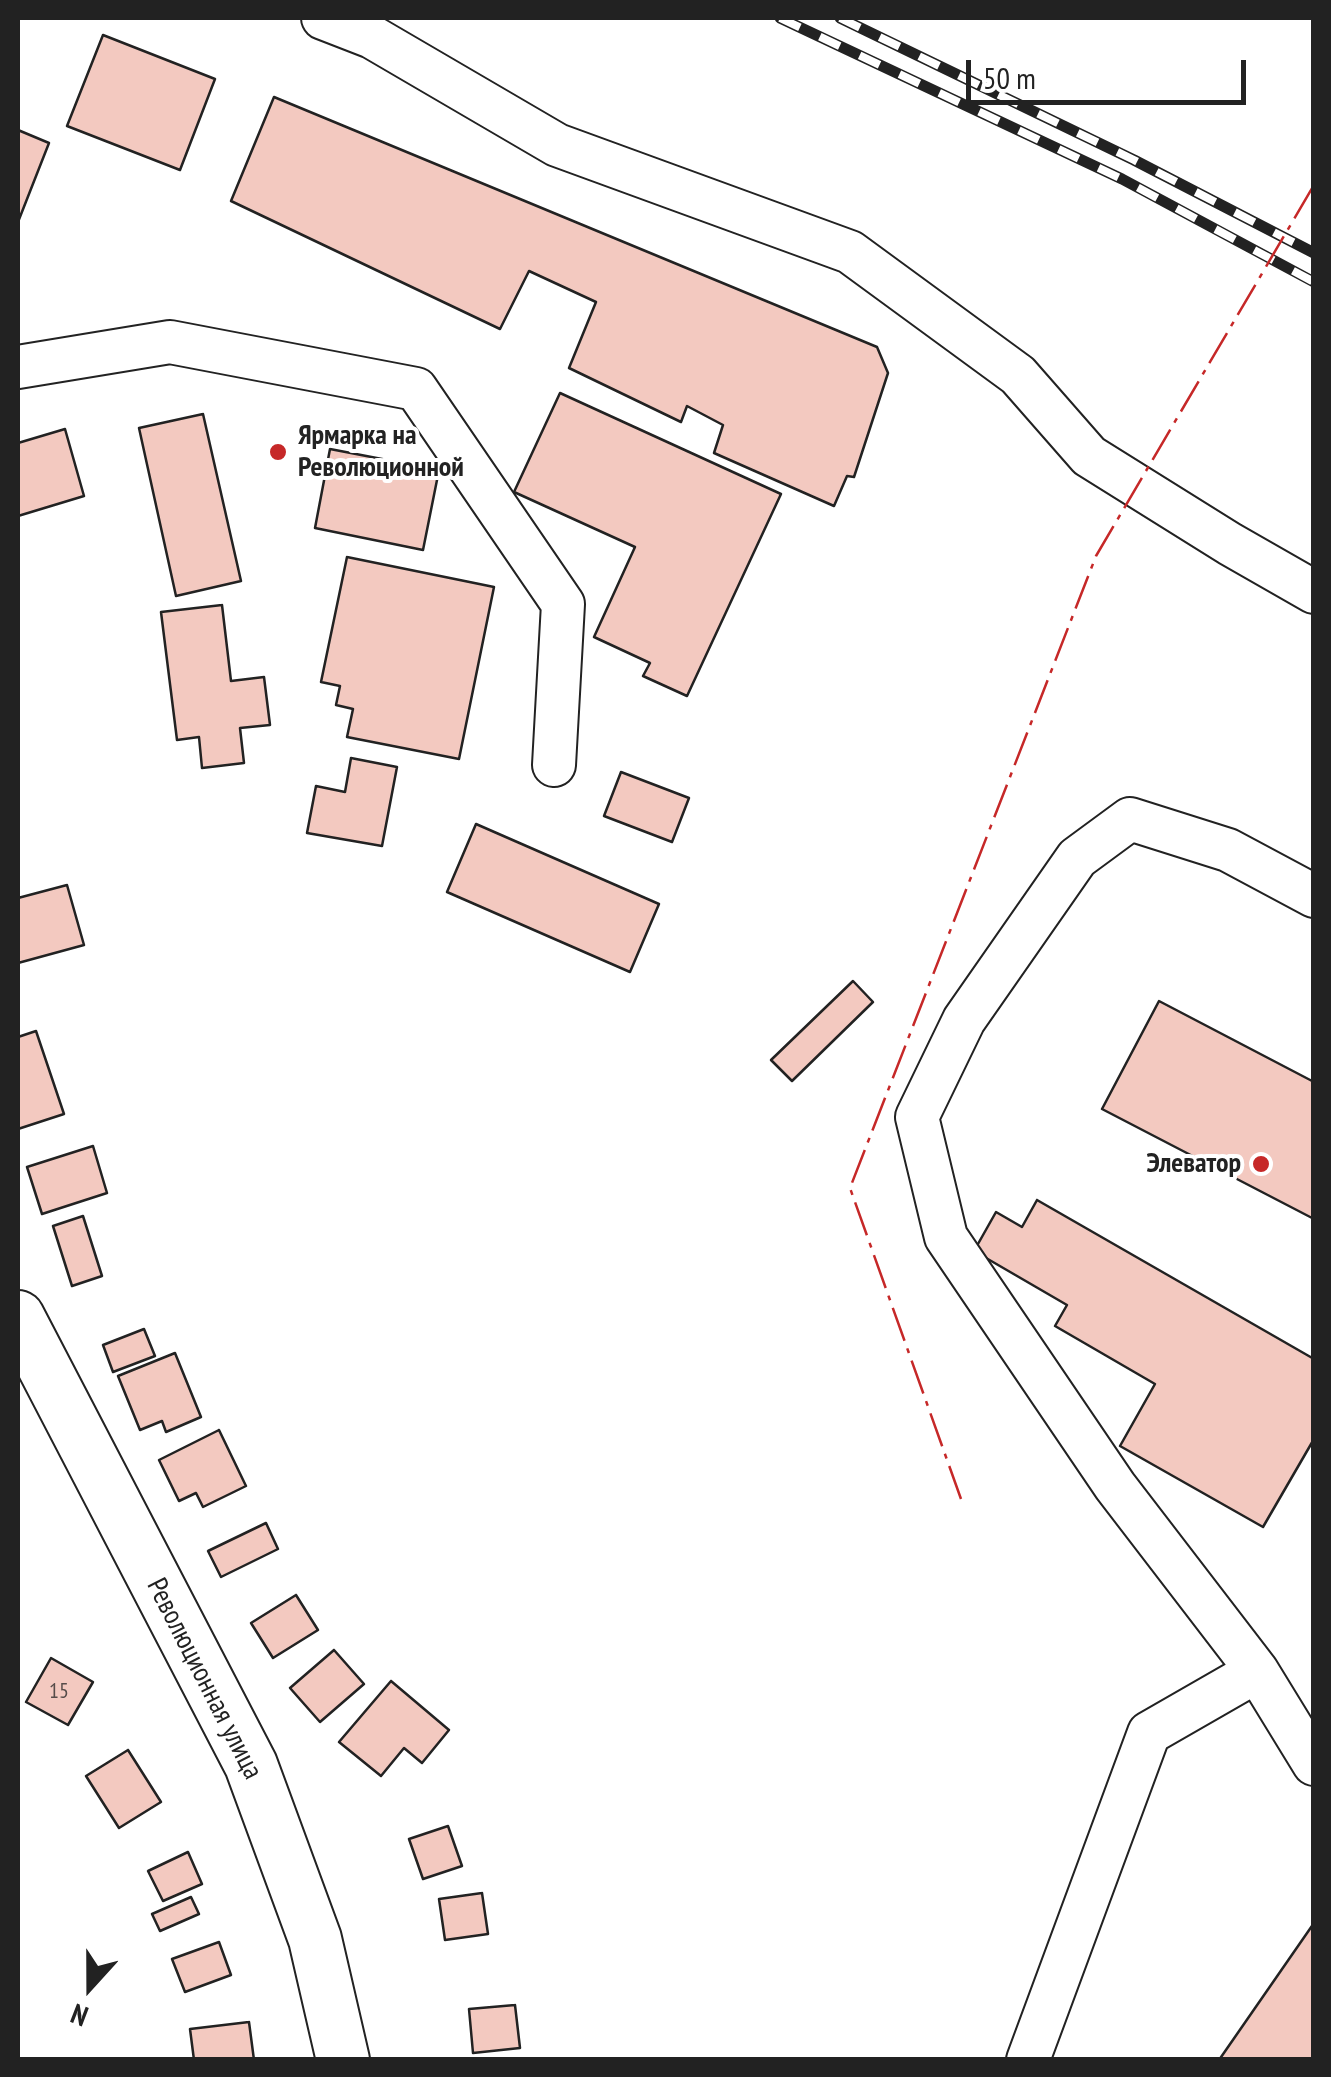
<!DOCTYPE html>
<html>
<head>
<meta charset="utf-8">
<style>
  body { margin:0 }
  #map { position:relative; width:1331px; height:2077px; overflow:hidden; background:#fff; font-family:"PT Sans Narrow",sans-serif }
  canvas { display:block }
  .frame { position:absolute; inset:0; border:20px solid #222; pointer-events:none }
  .north { position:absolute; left:40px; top:1937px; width:100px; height:100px; -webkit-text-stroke:8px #fff; paint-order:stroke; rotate:201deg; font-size:28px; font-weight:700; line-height:40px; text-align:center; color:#222 }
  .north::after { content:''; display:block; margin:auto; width:35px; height:45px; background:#222; clip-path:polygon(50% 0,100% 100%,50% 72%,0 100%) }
  .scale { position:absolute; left:966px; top:60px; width:280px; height:45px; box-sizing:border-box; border:5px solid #222; border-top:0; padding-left:12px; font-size:30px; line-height:35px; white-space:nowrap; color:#222; -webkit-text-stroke:8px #fff; paint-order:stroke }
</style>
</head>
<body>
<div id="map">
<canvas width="1331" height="2077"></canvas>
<div class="frame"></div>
<div class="north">N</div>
<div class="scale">50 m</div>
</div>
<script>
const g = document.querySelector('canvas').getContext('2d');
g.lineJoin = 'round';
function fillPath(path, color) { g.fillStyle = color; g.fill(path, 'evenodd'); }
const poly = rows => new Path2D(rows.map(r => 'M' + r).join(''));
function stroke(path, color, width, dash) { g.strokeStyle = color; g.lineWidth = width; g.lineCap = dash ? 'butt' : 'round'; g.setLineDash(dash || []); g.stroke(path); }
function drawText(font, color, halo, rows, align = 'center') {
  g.font = font + ' "PT Sans Narrow",sans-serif'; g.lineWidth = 8; g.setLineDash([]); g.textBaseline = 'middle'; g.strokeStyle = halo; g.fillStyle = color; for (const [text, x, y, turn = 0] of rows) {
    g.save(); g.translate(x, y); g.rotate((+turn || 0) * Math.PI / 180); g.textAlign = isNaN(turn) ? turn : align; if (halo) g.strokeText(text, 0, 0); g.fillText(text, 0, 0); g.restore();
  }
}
const building = poly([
  [103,35,215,79,180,170,67,126,103,35],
  [274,97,877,347,888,373,854,477,847,476,834,506,714,453,723,425,687,406,681,422,569,368,596,302,529,271,500,329,231,201,274,97],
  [18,130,49,143,18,222,18,130],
  [560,393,781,494,687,696,643,676,650,663,594,637,635,547,514,492,560,393],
  [203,414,241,581,176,596,139,428,203,414],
  [65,429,84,496,18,516,18,443,65,429],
  [330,449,439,470,423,550,315,528,330,449],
  [347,557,494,587,459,759,347,737,353,709,336,705,340,686,321,682,347,557],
  [222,605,231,681,264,677,270,725,240,728,244,763,202,768,199,737,177,740,161,612,222,605],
  [351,758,397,767,382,846,307,833,316,786,345,792,351,758],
  [621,772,689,798,672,842,604,816,621,772],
  [476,824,659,904,630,972,447,892,476,824],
  [67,885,84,945,18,963,18,898,67,885],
  [853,981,873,1002,792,1081,771,1060,853,981],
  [1159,1001,1314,1082,1314,1219,1102,1109,1159,1001],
  [36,1031,64,1114,18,1129,18,1037,36,1031],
  [93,1146,107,1193,42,1214,27,1167,93,1146],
  [1037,1200,1314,1359,1314,1439,1263,1527,1120,1446,1155,1384,1055,1326,1067,1305,974,1251,996,1212,1022,1227,1037,1200],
  [83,1216,102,1276,72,1286,53,1226,83,1216],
  [144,1329,155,1356,113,1372,103,1345,144,1329],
  [175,1353,201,1417,166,1432,162,1421,140,1430,118,1376,175,1353],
  [219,1430,246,1486,203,1507,196,1493,179,1501,159,1460,219,1430],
  [266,1523,278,1549,221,1577,208,1551,266,1523],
  [296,1595,318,1630,273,1658,251,1623,296,1595],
  [334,1650,364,1684,320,1722,290,1688,334,1650],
  [51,1658,93,1682,68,1725,26,1702,51,1658],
  [391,1681,449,1730,422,1763,404,1748,381,1776,339,1742,391,1681],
  [128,1750,161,1802,119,1828,86,1776,128,1750],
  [448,1826,462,1866,423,1879,409,1839,448,1826],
  [188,1852,202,1884,163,1901,148,1871,188,1852],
  [482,1893,488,1934,445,1940,439,1899,482,1893],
  [191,1897,199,1914,160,1931,152,1914,191,1897],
  [1314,1923,1314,2060,1219,2060,1314,1923],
  [219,1942,231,1975,185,1992,172,1959,219,1942],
  [515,2005,520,2048,473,2053,469,2009,515,2005],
  [249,2022,254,2060,194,2060,190,2029,249,2022]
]);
fillPath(building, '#f3c9c0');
stroke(building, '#222', 2.5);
const minor = poly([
  [323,18,372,37,557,145,850,252,1018,375,1089,456,1230,544,1314,592],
  [18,367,170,342,416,389,563,604,554,765],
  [1314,896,1228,850,1130,819,1077,858,964,1020,917,1117,946,1237,1115,1486,1257,1671,1314,1764],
  [1028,2060,1149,1733,1257,1671]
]);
const major = poly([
  [18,1317,251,1765,315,1939,343,2060]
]);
stroke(minor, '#222', 46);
stroke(major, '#222', 56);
stroke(minor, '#fff', 42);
stroke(major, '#fff', 52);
const rail = poly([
  [780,18,1122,179,1314,282],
  [840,18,1134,160,1314,253]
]);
stroke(rail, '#222', 11);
stroke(rail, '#fff', 8, [22]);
stroke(poly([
  [961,1499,850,1188,1096,556,1314,185]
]), '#c62828', 2.5, [35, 8, 5, 8]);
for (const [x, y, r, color] of [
  [278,452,10,"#c62828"],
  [1261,1164,10,"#c62828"]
]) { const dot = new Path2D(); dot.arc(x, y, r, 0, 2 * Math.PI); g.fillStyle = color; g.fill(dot); stroke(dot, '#fff', 4); }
drawText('22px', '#564c4a', null, [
  ["15",59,1692]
]);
drawText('bold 28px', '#222', '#fff', [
  ["Ярмарка на",298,436],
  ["Революционной",298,468],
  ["Элеватор",1241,1164,"right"]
], 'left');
drawText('28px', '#222', '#fff', [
  ["Революционная улица",204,1679,63]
]);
</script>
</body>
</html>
